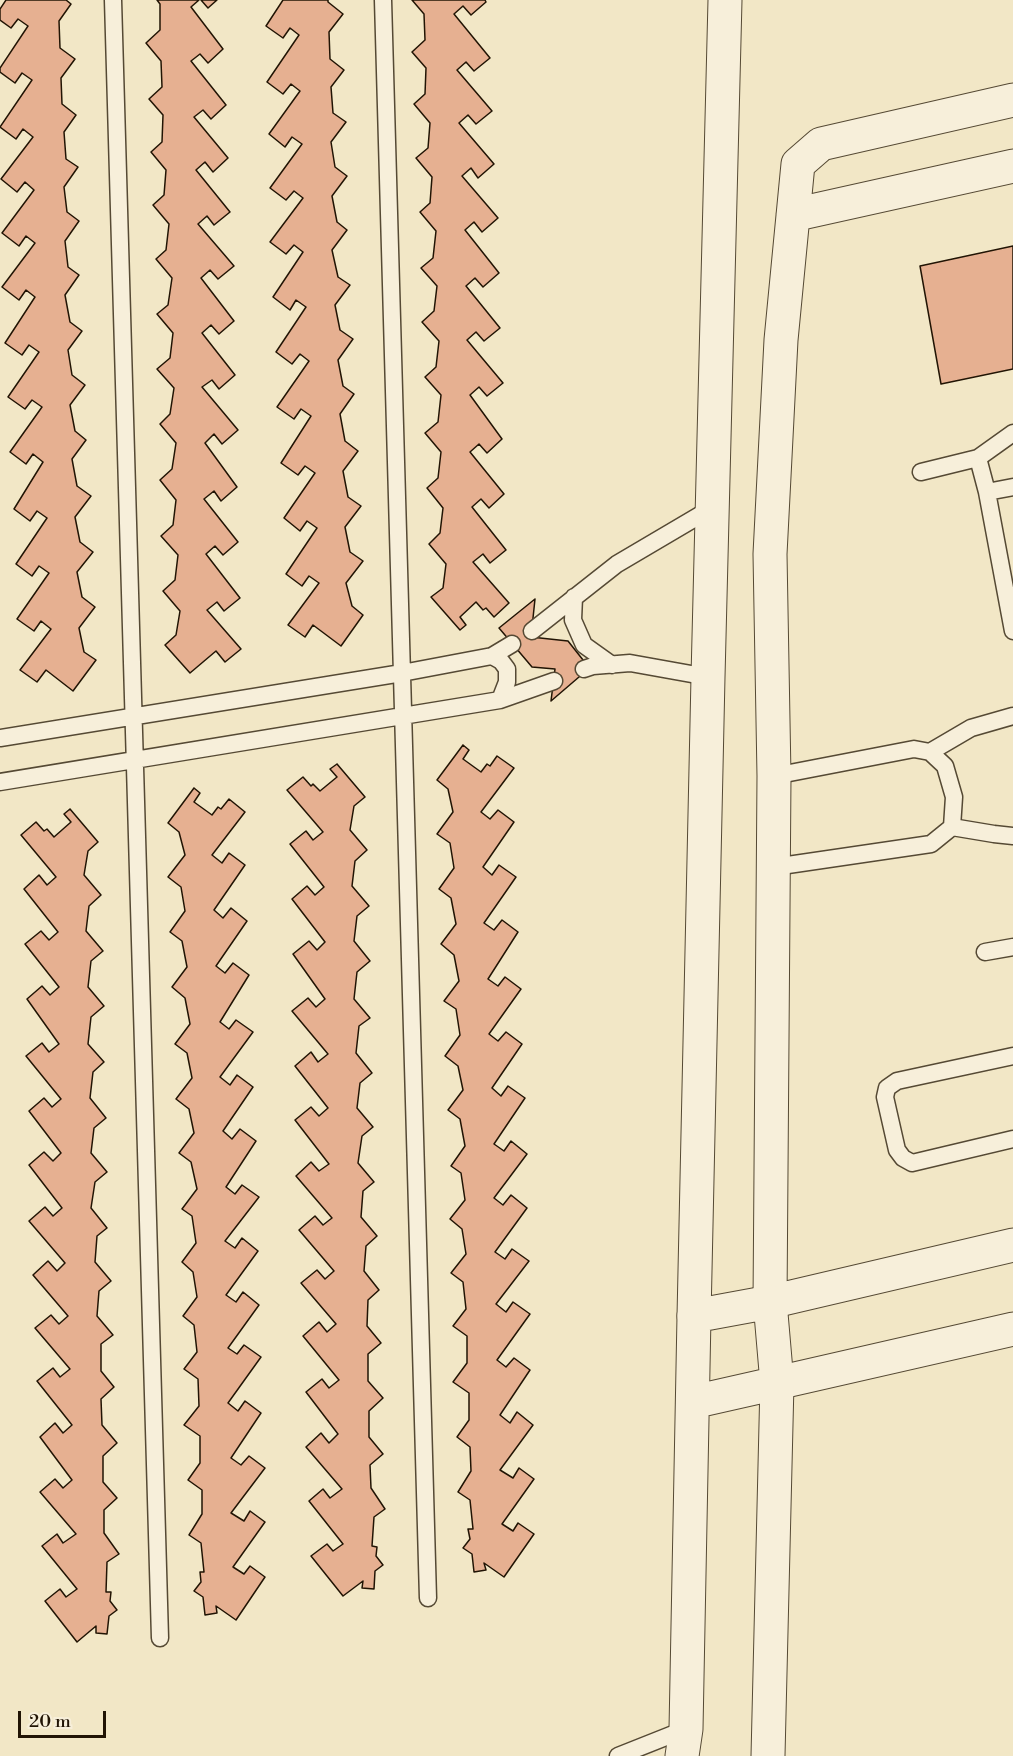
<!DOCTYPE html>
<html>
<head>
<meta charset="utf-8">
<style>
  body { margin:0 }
  #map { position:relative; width:1013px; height:1756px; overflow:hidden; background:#f2e7c6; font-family:"Libre Bodoni",serif }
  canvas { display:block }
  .scale { position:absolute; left:18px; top:1711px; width:88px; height:27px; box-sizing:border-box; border:3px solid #211404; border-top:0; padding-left:8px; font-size:18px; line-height:21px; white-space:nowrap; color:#211404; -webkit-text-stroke:4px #f7efda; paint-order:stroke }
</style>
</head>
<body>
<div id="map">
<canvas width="1013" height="1756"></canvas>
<div class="scale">20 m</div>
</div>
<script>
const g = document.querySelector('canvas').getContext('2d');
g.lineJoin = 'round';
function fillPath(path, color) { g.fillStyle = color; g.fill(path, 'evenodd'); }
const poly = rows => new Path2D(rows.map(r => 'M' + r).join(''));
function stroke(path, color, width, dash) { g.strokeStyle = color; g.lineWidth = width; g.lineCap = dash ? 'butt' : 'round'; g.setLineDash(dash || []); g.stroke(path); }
const building = poly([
  [6,0,66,0,71,4,59,21,60,48,75,59,61,78,62,104,76,115,64,132,66,159,78,167,64,187,67,212,79,221,65,241,68,267,79,275,65,295,70,322,82,331,68,350,72,375,85,385,70,405,75,431,86,440,72,459,77,486,91,496,75,517,80,542,93,552,77,572,82,597,95,607,79,628,84,652,96,660,73,691,46,670,37,682,20,670,51,629,41,621,34,631,17,619,49,573,39,566,32,576,16,564,47,518,37,511,30,521,14,509,43,462,33,454,26,464,10,452,42,407,32,400,25,409,8,397,39,352,29,345,22,355,5,343,35,297,26,290,19,300,2,287,35,243,26,236,19,246,2,233,34,190,25,182,17,192,1,179,33,137,23,129,16,139,0,127,32,80,22,73,15,83,0,72,0,68,28,26,18,19,11,28,0,20,0,9,6,0],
  [157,0,199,0,191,7,223,49,208,63,200,54,191,61,226,105,211,119,203,110,194,117,228,158,213,172,205,162,196,170,230,212,214,225,207,216,198,224,234,266,218,279,210,270,201,278,234,321,219,334,211,325,202,333,235,375,219,389,212,380,202,387,238,430,222,444,214,434,205,443,237,487,221,501,214,491,204,499,238,542,223,555,215,546,206,554,240,598,224,611,217,602,207,610,241,649,225,662,216,651,190,673,165,645,176,635,180,611,163,591,175,580,178,555,161,536,173,525,176,500,160,480,172,469,176,443,160,424,170,414,174,388,157,369,170,358,173,333,157,314,168,305,172,278,156,259,166,250,169,224,153,205,164,195,166,170,151,152,162,142,163,115,149,99,162,87,161,61,146,43,160,30,160,4,157,0],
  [201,0,217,0,208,8,201,0],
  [283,0,328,0,328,2,343,14,329,32,330,59,344,70,331,87,333,113,346,122,331,142,335,167,347,176,332,196,337,222,347,230,332,250,338,277,350,285,335,305,340,330,353,339,338,360,343,386,354,394,340,414,345,441,358,451,343,471,348,497,361,506,345,527,350,552,363,561,346,583,352,606,363,615,341,646,313,625,305,637,288,625,319,583,309,576,302,586,286,574,317,528,307,521,300,531,284,518,315,473,305,466,298,475,281,463,311,416,301,409,294,419,277,407,309,361,300,354,292,364,276,352,306,307,296,300,290,310,273,297,303,252,294,245,286,254,270,242,303,198,294,191,286,200,270,188,302,144,292,137,285,147,269,134,300,91,291,84,283,94,267,82,299,35,290,28,283,38,266,26,283,0],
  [412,0,485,0,486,2,471,15,463,6,454,14,490,58,474,71,466,62,457,70,492,111,476,124,468,115,459,123,494,164,478,178,471,168,462,176,498,218,482,232,474,222,465,230,499,273,483,287,475,278,466,286,500,328,484,341,476,332,467,340,503,383,487,396,479,387,470,395,502,439,487,453,479,444,470,452,504,494,489,508,481,499,472,507,506,550,490,563,483,554,473,562,509,603,494,617,486,608,483,610,476,602,460,617,466,625,460,630,431,597,443,588,446,564,429,544,440,533,443,508,427,488,438,478,441,452,425,433,438,422,441,395,425,377,436,367,439,341,422,322,434,311,437,286,421,268,433,258,436,231,420,212,430,203,432,177,416,158,428,148,430,123,414,104,425,94,426,68,412,52,425,40,424,14,412,0],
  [1013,246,1013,369,941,384,920,266,1013,246],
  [535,599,531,637,568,641,587,665,586,671,551,701,555,669,532,667,499,628,535,599],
  [463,745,469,750,463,759,481,772,487,764,490,766,497,756,514,768,481,812,490,819,498,810,514,822,483,867,492,875,499,865,516,877,484,923,494,930,502,920,518,932,488,979,498,986,505,977,521,989,489,1034,498,1041,506,1032,522,1044,492,1088,501,1096,508,1086,525,1098,494,1144,504,1151,511,1141,527,1154,494,1198,503,1205,511,1195,527,1208,495,1252,505,1259,512,1249,529,1261,496,1304,506,1312,513,1302,530,1314,497,1360,506,1367,514,1358,530,1370,500,1415,510,1423,517,1412,533,1425,500,1470,513,1478,519,1468,534,1479,502,1524,513,1531,518,1523,534,1534,504,1577,484,1563,486,1570,474,1572,472,1554,463,1548,470,1539,468,1529,473,1529,470,1500,458,1492,471,1471,470,1447,457,1437,469,1420,469,1393,453,1382,467,1363,467,1336,453,1326,466,1309,463,1282,451,1273,466,1254,462,1229,450,1219,465,1200,461,1173,451,1166,465,1146,460,1119,448,1110,463,1090,458,1066,445,1056,460,1035,456,1009,444,1001,459,981,454,955,441,944,456,924,451,898,439,889,454,868,450,843,437,834,453,812,448,789,437,780,463,745],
  [337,764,365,797,354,806,350,830,367,850,355,861,352,886,369,906,357,916,354,941,370,961,357,972,354,999,370,1018,359,1026,356,1053,372,1073,360,1083,357,1108,373,1127,362,1136,358,1163,374,1182,363,1191,361,1217,377,1236,366,1246,364,1271,379,1290,368,1300,367,1326,381,1343,368,1354,368,1381,383,1398,369,1411,369,1437,383,1454,370,1465,371,1488,385,1509,374,1517,372,1546,377,1547,376,1556,383,1565,375,1571,374,1589,362,1588,363,1581,343,1596,311,1556,327,1544,333,1551,343,1544,309,1501,323,1489,330,1498,342,1489,306,1447,321,1433,329,1443,338,1434,306,1392,322,1379,329,1388,339,1380,303,1336,319,1322,327,1332,336,1324,301,1283,317,1270,325,1279,334,1271,299,1230,315,1216,323,1225,332,1218,296,1176,311,1162,319,1171,329,1164,295,1120,311,1107,319,1116,328,1108,295,1066,311,1052,318,1062,328,1054,292,1011,308,998,316,1007,325,999,293,954,309,941,317,950,325,942,292,899,307,886,315,895,324,887,290,844,306,831,313,840,323,832,287,790,303,777,311,786,313,784,320,791,337,777,330,769,337,764],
  [194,788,200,793,194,802,212,815,218,807,221,809,229,799,245,812,212,855,222,863,229,853,245,865,214,910,223,918,231,908,247,921,216,966,225,973,233,963,249,975,220,1022,229,1029,236,1020,253,1032,220,1077,230,1085,237,1075,253,1087,223,1131,232,1139,240,1129,256,1141,226,1187,235,1194,242,1185,259,1197,225,1241,235,1248,242,1238,258,1251,226,1295,236,1302,243,1292,259,1305,228,1348,237,1354,244,1345,261,1357,228,1403,238,1411,245,1401,261,1413,231,1458,241,1465,249,1456,265,1468,231,1513,244,1521,250,1511,265,1522,233,1567,244,1574,250,1566,265,1577,236,1620,216,1606,217,1613,205,1615,203,1597,194,1591,201,1582,200,1572,204,1572,201,1543,189,1535,202,1514,202,1490,188,1480,200,1463,200,1436,184,1425,199,1406,198,1379,184,1369,197,1352,194,1325,183,1316,197,1297,193,1272,182,1262,196,1243,192,1216,182,1209,197,1189,191,1162,179,1153,194,1133,189,1109,176,1099,192,1078,187,1053,175,1044,190,1024,185,998,172,987,187,967,182,941,170,932,185,911,181,887,168,877,185,855,179,832,168,823,194,788],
  [70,809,98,842,88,851,84,875,101,895,89,906,86,931,103,951,91,961,88,987,104,1006,91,1017,88,1044,104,1062,93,1072,90,1098,106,1118,94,1128,91,1153,107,1172,95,1182,91,1208,107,1228,97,1236,95,1262,111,1281,99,1291,97,1316,113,1335,101,1344,101,1371,114,1387,101,1399,102,1425,117,1443,103,1456,103,1482,117,1498,104,1510,104,1533,119,1554,107,1562,106,1592,111,1592,110,1601,117,1610,109,1616,107,1634,96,1633,96,1626,77,1642,45,1601,60,1589,66,1597,77,1589,42,1546,57,1534,63,1543,76,1534,40,1492,55,1479,63,1488,72,1480,40,1437,55,1423,63,1433,72,1425,37,1381,53,1368,60,1377,70,1369,35,1328,51,1315,59,1324,68,1316,33,1275,48,1261,57,1271,65,1263,29,1221,45,1207,53,1216,62,1208,29,1165,44,1152,53,1161,61,1153,29,1111,44,1098,52,1107,61,1099,26,1056,42,1043,49,1052,59,1044,27,999,42,986,50,995,59,987,25,944,41,931,49,940,58,932,24,889,39,875,47,885,56,877,21,835,36,822,44,831,47,829,54,837,71,822,64,814,70,809]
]);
fillPath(building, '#e6b091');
stroke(building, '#211404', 1.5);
const service = poly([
  [113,0,160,1638],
  [383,0,428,1598],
  [1013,433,978,458,987,492,1013,631],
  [921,472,978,458],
  [987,492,1013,487],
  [574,597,573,620,584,645,612,665],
  [532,631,617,564,712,508],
  [492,656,501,661,507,669,507,682,500,700],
  [584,669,593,666,630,663,708,677],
  [0,738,402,673,492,656,512,644],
  [930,752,971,728,1013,716],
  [0,782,500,700,554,681],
  [952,827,994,834,1013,836],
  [774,867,931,844,952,827,954,797,945,766,930,752,914,749,774,776],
  [985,952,1013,947],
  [1013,1056,897,1081,887,1088,885,1097,897,1150,903,1158,912,1163,1013,1139],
  [618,1756,686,1729]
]);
const minor = poly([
  [1013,100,821,144,798,164,781,340,770,554,774,776,770,1302,1013,1245],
  [793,215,1013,166],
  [694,1316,708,677,725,0],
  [777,1383,1013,1329]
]);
const tertiary = poly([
  [693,1402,777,1383],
  [682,1756,686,1729,694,1316,770,1302,777,1383,768,1756]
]);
stroke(service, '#554934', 19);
stroke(minor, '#554934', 35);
stroke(tertiary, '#554934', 35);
stroke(service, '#f7efda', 16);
stroke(minor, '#f7efda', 33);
stroke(tertiary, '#f7efda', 33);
</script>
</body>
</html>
